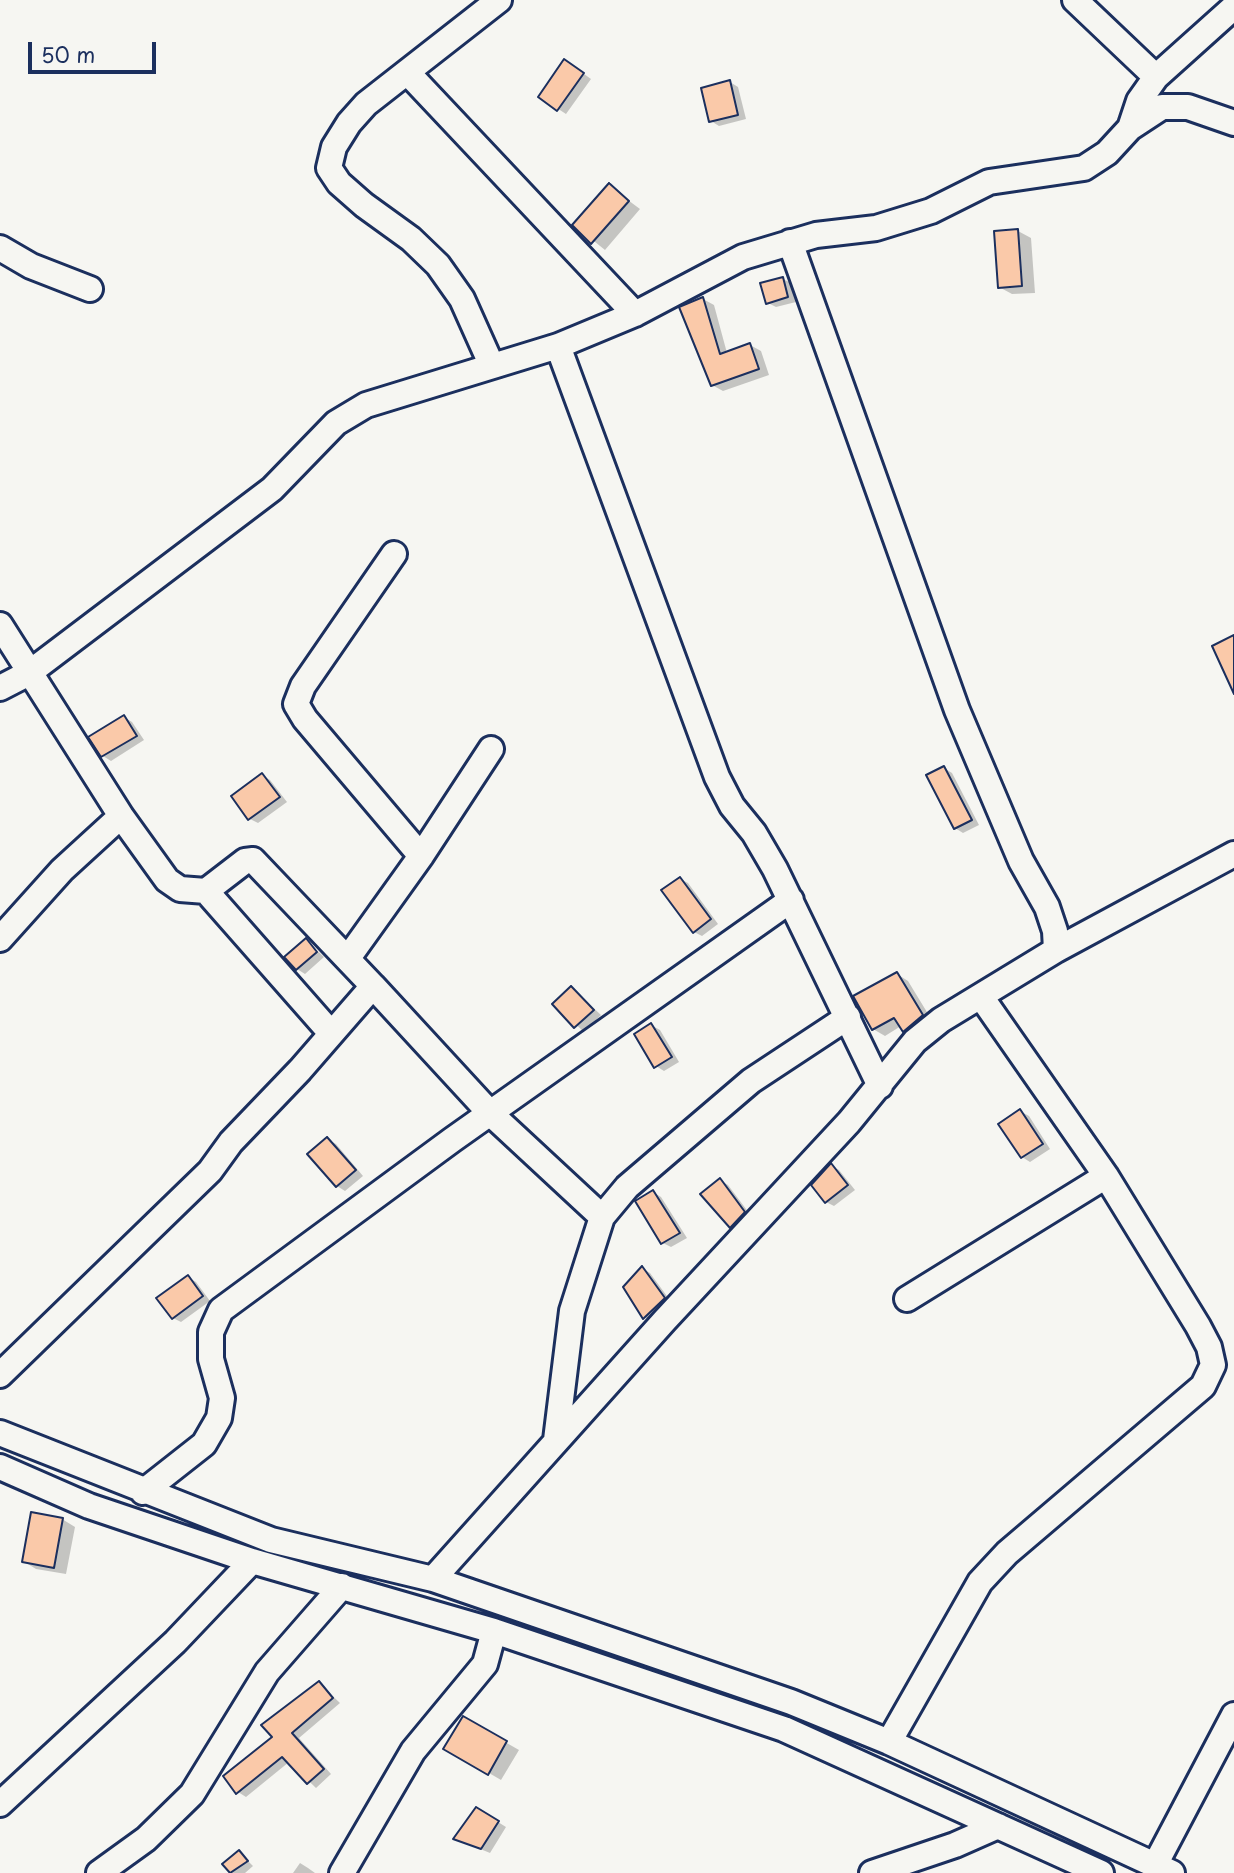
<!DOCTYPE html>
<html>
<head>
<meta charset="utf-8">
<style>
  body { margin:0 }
  #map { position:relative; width:1234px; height:1873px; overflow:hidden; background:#f6f6f2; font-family:"Playpen Sans",sans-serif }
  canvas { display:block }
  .scale { position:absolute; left:28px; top:42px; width:128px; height:32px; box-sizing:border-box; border:4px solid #1b2f5e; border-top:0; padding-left:9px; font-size:21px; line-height:24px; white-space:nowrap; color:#1b2f5e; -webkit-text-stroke:5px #f6f6f2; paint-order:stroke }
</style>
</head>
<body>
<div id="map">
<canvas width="1234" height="1873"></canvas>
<div class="scale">50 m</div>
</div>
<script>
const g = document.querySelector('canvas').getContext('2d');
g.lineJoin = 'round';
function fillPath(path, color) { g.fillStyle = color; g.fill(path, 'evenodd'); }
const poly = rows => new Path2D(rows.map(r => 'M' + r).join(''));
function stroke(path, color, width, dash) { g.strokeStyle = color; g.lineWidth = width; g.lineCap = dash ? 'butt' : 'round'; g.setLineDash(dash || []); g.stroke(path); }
fillPath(poly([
  [573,66,591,79,566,114,540,97],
  [730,82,738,87,746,119,719,126,711,121],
  [609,186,640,209,605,250,574,225],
  [1018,231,1031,238,1035,293,1012,294,999,287],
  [783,279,791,283,796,302,776,307,768,303],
  [703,299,714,305,727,353,750,345,761,351,769,375,723,391,712,385],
  [124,717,132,722,144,740,111,761,103,756],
  [944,768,952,773,979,825,963,833,955,828],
  [262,775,270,780,287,802,258,823,250,819],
  [680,879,688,883,718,924,702,936,694,932],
  [306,940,324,957,305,974,297,969],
  [897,974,908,981,933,1022,915,1037,901,1026,885,1036,873,1029],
  [572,988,601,1015,584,1032,554,1004],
  [651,1025,660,1030,679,1062,664,1071,656,1066],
  [1020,1111,1029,1116,1050,1149,1030,1162,1022,1157],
  [327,1139,336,1144,363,1176,345,1191,337,1186],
  [831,1166,839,1170,855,1190,834,1206,826,1202],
  [720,1180,728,1185,752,1217,739,1232,731,1227,702,1194],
  [653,1192,661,1197,687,1238,671,1247,663,1243],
  [642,1268,650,1273,672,1303,653,1322,645,1317],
  [188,1277,196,1282,210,1301,181,1322,173,1318],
  [62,1519,75,1527,66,1574,36,1569,23,1561],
  [319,1683,340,1703,299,1738,331,1774,316,1788,289,1762,246,1797,238,1792],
  [463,1718,519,1750,501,1780,446,1748],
  [477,1809,506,1827,490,1853,456,1839],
  [239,1852,253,1866,245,1873,232,1873,225,1864],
  [300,1863,308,1868,315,1873,293,1873]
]), '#0003');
const building = poly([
  [564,59,584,73,557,111,538,97,564,59],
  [730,80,738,115,709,122,701,88,730,80],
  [609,183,629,201,591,244,572,225,609,183],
  [1018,229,1022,286,998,288,994,231,1018,229],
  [783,277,788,297,766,304,760,283,783,277],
  [703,297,720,354,750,343,759,369,711,386,679,307,703,297],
  [1234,635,1234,694,1212,646,1234,635],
  [124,715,137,736,101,757,88,737,124,715],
  [944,766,972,820,954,829,926,775,944,766],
  [262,773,280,797,248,820,231,796,262,773],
  [680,877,711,919,693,933,661,890,680,877],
  [306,938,317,952,296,970,284,957,306,938],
  [897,972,923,1015,903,1032,894,1018,872,1030,853,996,897,972],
  [571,986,594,1010,574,1028,552,1004,571,986],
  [651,1023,672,1057,654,1068,634,1034,651,1023],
  [1020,1109,1043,1144,1021,1158,998,1124,1020,1109],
  [327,1137,356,1170,336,1187,307,1154,327,1137],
  [831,1163,848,1185,825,1203,811,1185,831,1163],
  [720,1178,745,1212,730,1228,700,1194,720,1178],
  [653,1190,680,1233,661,1244,635,1201,653,1190],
  [642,1266,665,1298,643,1319,623,1287,642,1266],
  [188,1275,203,1296,172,1319,156,1298,188,1275],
  [31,1512,63,1518,54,1568,22,1562,31,1512],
  [319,1681,333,1698,292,1733,324,1769,307,1784,282,1757,236,1794,223,1776,272,1737,261,1725,319,1681],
  [463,1716,507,1741,488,1775,443,1749,463,1716],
  [476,1807,499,1821,481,1849,453,1839,476,1807],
  [239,1850,248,1861,230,1873,222,1864,239,1850]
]);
fillPath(building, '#fac9a9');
stroke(building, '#1b2f5e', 2);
const minor = poly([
  [1075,0,1156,77],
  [407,72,635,314],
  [1130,128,1139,101,1156,77,1234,7],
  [790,242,957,710,1021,861,1047,907,1055,931,1056,950],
  [0,248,31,266,90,289],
  [558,346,717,777,732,806,754,833,775,869,880,1086],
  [492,366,462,299,438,265,411,239,364,205,339,183,329,168,334,147,349,123,366,104,499,0],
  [394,554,303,686,296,704,305,719,421,856],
  [0,625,121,816,167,880,180,889,206,891,245,861,253,860,373,986,300,1070,231,1142,210,1171,0,1375],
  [0,688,29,673,272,489,336,423,366,405,558,346,635,314,743,257,816,235,876,228,931,211,989,182,1084,168,1107,153,1130,128,1162,107,1188,107,1234,123],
  [206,891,330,1032],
  [0,939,62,870,121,816],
  [348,958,421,856,491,749],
  [373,986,490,1113,602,1217],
  [907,1299,1106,1176],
  [0,1433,271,1540,433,1579,791,1702,889,1742,1172,1873],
  [556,1440,572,1311,602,1217,627,1187,751,1081,848,1017],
  [0,1467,89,1506,252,1561,494,1631,784,1729,1101,1873],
  [143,1492,204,1444,219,1418,222,1398,211,1359,211,1332,221,1310,452,1140,791,900],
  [433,1579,665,1320,849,1122,915,1041,941,1020,1056,950,1234,854],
  [889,1742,980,1582,1007,1553,1203,1386,1213,1365,1209,1347,1198,1326,1106,1176,982,998],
  [0,1804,175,1642,252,1561],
  [1155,1865,1234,1715],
  [99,1873,146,1839,192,1794,267,1672,342,1586],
  [342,1873,413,1751,485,1664,494,1631],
  [872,1873,955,1845,998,1826]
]);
stroke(minor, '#1b2f5e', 30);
stroke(minor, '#f6f6f2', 24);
</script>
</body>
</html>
